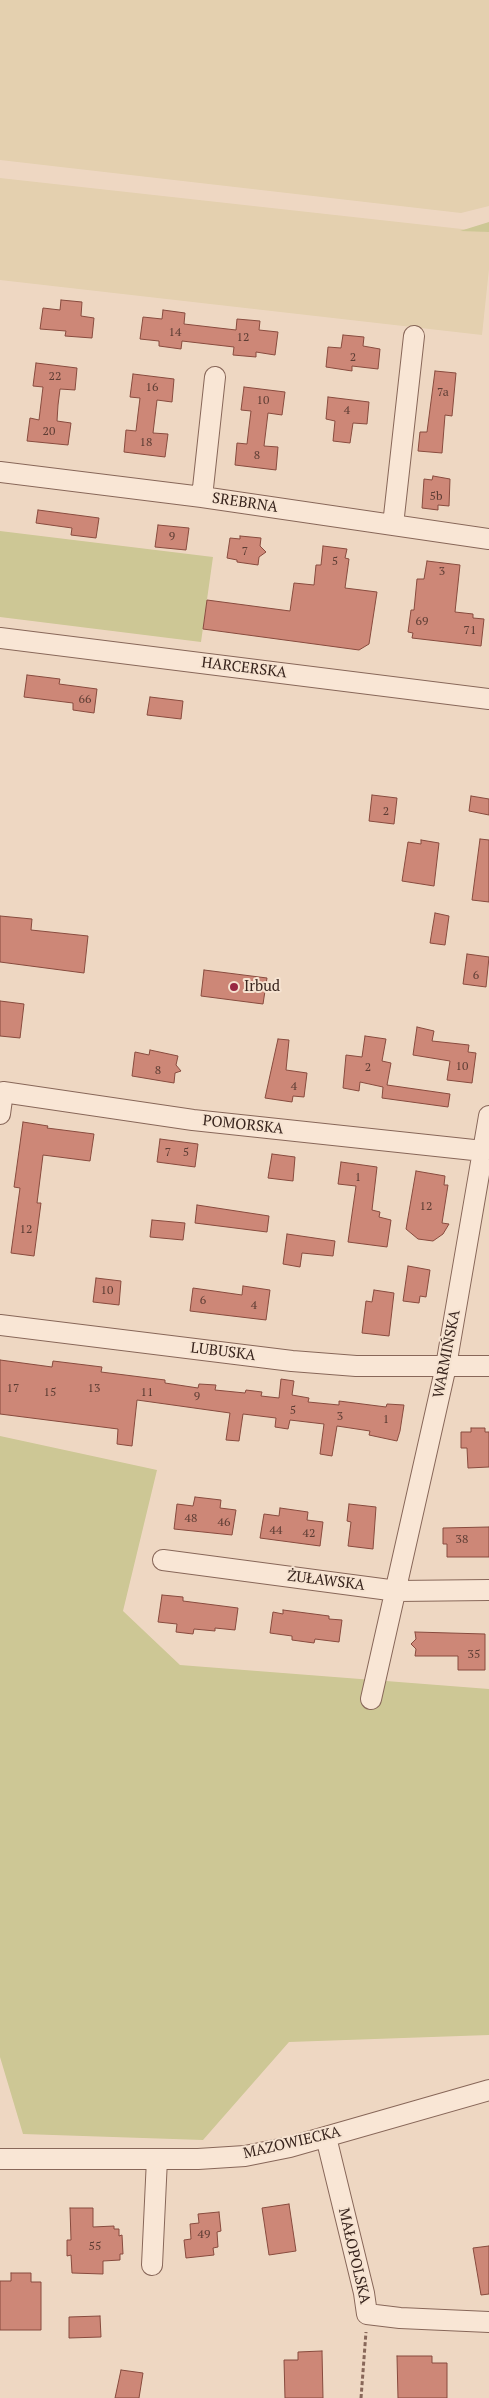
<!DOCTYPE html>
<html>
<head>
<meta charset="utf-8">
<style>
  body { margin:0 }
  canvas { display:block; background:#eed7c2 }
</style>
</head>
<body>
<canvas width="489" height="2398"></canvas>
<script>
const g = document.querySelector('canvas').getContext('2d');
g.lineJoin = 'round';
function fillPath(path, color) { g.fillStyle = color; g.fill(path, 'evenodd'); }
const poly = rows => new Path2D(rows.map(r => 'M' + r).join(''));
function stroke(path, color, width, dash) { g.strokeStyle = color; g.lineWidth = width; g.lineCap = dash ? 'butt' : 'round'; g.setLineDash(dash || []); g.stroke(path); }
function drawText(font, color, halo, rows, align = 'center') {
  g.font = font + ' "PT Serif",serif'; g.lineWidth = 4; g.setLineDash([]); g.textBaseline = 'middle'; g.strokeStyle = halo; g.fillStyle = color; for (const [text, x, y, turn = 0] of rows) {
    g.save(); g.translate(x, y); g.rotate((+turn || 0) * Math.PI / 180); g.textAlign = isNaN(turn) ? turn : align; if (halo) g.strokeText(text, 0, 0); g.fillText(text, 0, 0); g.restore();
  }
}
fillPath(poly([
  [0,0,489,0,489,206,461,213,0,160],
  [0,178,489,232,489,269,482,335,0,280]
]), '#e4d0af');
fillPath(poly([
  [489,222,489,232,460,231],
  [0,531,213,557,201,642,0,617],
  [0,1436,157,1470,123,1611,180,1665,489,1689,489,2035,289,2042,203,2140,23,2134,0,2057]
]), '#cdc795');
const building = poly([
  [61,300,82,302,81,316,94,318,92,338,65,336,66,331,40,329,43,308,60,310,61,300],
  [163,310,185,313,184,324,236,330,237,319,260,321,259,330,278,332,275,355,256,352,256,357,233,355,234,347,182,341,181,349,159,346,159,341,140,339,143,317,162,319,163,310],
  [343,335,364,337,363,346,380,349,378,369,352,366,352,371,326,367,328,347,341,348,343,335],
  [36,363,77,368,75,390,60,389,58,405,57,421,71,423,68,445,27,441,30,418,39,420,43,387,33,386,36,363],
  [435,371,456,373,452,416,445,415,442,453,418,451,420,432,427,432,435,371],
  [133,374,174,379,172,402,157,400,153,433,168,434,165,457,124,452,126,430,136,431,138,414,140,398,130,397,133,374],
  [244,387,285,392,282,415,268,413,264,446,278,447,276,470,235,465,237,443,247,444,249,427,251,411,241,410,244,387],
  [328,397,369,402,367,424,353,423,350,443,333,441,335,421,326,419,328,397],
  [433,476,450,479,449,506,438,505,438,510,422,508,424,479,432,480,433,476],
  [38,510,99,518,96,538,71,535,72,528,36,523,38,510],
  [158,525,189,528,186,550,155,547,158,525],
  [240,536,261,538,260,546,266,552,259,557,258,565,237,562,237,560,227,558,230,538,240,539,240,536],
  [323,546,347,549,345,558,349,559,345,588,377,592,369,644,359,650,203,629,207,600,290,611,294,583,314,585,316,565,321,565,323,546],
  [427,561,460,565,455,612,473,614,473,618,484,619,481,646,412,638,413,633,408,632,411,610,414,610,417,579,424,579,427,561],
  [27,675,60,679,59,684,97,689,94,713,73,710,73,703,24,697,27,675],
  [150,697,183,701,181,719,147,715,150,697],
  [372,795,397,798,394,824,369,821,372,795],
  [471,796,489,799,489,815,469,811,471,796],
  [480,839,489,840,489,902,472,900,480,839],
  [421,840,439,843,434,886,402,881,408,842,421,844,421,840],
  [435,913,449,916,445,945,430,943,435,913],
  [0,916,32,919,31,930,88,936,84,973,0,962,0,916],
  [467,954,489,957,486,987,463,984,467,954],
  [204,970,267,978,263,1004,201,996,204,970],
  [0,1001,24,1004,20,1038,0,1036,0,1001],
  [417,1027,434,1031,432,1041,469,1045,468,1052,476,1053,472,1083,447,1080,450,1061,413,1055,417,1027],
  [365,1036,386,1039,382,1061,391,1063,387,1085,450,1094,448,1107,382,1098,383,1087,360,1082,359,1091,343,1088,346,1055,362,1057,365,1036],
  [278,1039,289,1040,286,1070,307,1073,304,1097,293,1096,292,1102,265,1098,278,1039],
  [150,1050,178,1056,176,1065,181,1071,175,1073,174,1083,132,1076,135,1052,149,1055,150,1050],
  [23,1122,48,1126,47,1128,94,1134,90,1161,43,1155,37,1203,41,1203,34,1256,11,1253,20,1188,14,1187,23,1122],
  [160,1139,198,1144,195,1167,157,1162,160,1139],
  [272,1154,295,1157,293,1181,268,1178,272,1154],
  [341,1162,377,1167,372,1210,380,1212,379,1217,391,1220,387,1247,348,1242,356,1186,338,1184,341,1162],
  [416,1171,445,1176,444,1185,448,1185,442,1223,449,1224,443,1234,433,1241,418,1239,406,1229,416,1171],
  [197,1205,269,1216,267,1232,195,1223,197,1205],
  [152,1220,185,1223,183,1240,150,1237,152,1220],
  [287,1234,335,1241,333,1256,302,1253,300,1267,283,1264,287,1234],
  [408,1266,430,1270,426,1297,420,1296,419,1303,403,1301,408,1266],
  [96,1278,121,1281,119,1305,93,1302,96,1278],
  [243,1286,270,1290,266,1320,190,1311,193,1288,242,1295,243,1286],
  [374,1290,394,1293,389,1336,362,1333,366,1301,372,1302,374,1290],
  [0,1360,52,1367,53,1361,102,1367,101,1372,165,1380,165,1383,198,1388,199,1384,216,1385,215,1390,245,1393,246,1390,262,1392,261,1396,279,1398,281,1379,294,1381,292,1395,309,1398,308,1402,339,1405,339,1401,386,1407,387,1404,404,1405,400,1431,397,1441,369,1435,370,1431,337,1426,332,1456,320,1454,324,1424,290,1420,288,1429,275,1427,276,1418,243,1414,239,1441,226,1440,230,1413,137,1400,132,1446,117,1444,118,1429,0,1414,0,1360],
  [471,1428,485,1428,485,1432,489,1432,489,1467,468,1468,467,1448,461,1448,461,1432,471,1432,471,1428],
  [195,1497,221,1500,220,1508,236,1510,232,1535,174,1529,177,1504,193,1506,195,1497],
  [349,1504,376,1507,373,1549,348,1546,351,1522,347,1521,349,1504],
  [280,1508,308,1512,307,1520,323,1522,320,1546,260,1538,264,1514,279,1516,280,1508],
  [489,1527,489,1557,447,1557,447,1544,443,1544,443,1528,489,1527],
  [162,1595,183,1597,183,1601,238,1608,235,1630,215,1628,215,1631,194,1629,193,1634,176,1632,177,1624,158,1622,162,1595],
  [283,1610,329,1616,329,1619,342,1620,339,1642,315,1639,314,1643,292,1640,292,1636,270,1633,273,1612,283,1614,283,1610],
  [415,1632,485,1634,485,1670,458,1670,458,1656,415,1656,416,1649,411,1644,416,1639,415,1632],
  [289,2204,296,2251,269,2255,262,2208,289,2204],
  [70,2208,93,2208,93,2227,114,2226,114,2229,119,2229,119,2236,122,2235,123,2254,120,2254,120,2260,103,2261,103,2274,72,2273,71,2255,67,2256,67,2240,71,2240,70,2208],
  [219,2212,221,2231,217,2232,218,2247,213,2248,214,2255,186,2258,184,2240,191,2239,190,2224,199,2223,198,2214,219,2212],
  [489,2246,489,2294,481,2295,473,2248,489,2246],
  [11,2273,31,2273,31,2282,41,2282,41,2330,0,2330,0,2281,11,2281,11,2273],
  [100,2316,101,2337,69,2338,69,2317,100,2316],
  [322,2351,323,2398,285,2398,284,2360,298,2360,298,2352,322,2351],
  [397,2356,432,2356,432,2363,447,2363,447,2398,398,2398,397,2356],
  [121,2370,143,2373,139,2398,115,2398,121,2370]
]);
fillPath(building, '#cd8777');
stroke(building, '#884b3e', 1);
const minor = poly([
  [0,472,202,497,489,539],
  [202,497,215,377],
  [393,525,414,336],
  [0,638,489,699],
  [0,1114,3,1092,193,1120,483,1151],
  [0,1325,292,1361,356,1366,489,1366],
  [163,1560,397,1591,489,1590],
  [371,1699,446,1366,489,1116],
  [326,2137,364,2293,367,2314,400,2318,489,2322],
  [0,2159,198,2159,245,2156,290,2147,489,2090],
  [152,2265,157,2159]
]);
stroke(minor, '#886759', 22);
stroke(poly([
  [361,2398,366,2332]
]), '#886759', 3, [4, 2.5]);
stroke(minor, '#f9e6d5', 20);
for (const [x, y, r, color] of [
  [234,987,5,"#982842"]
]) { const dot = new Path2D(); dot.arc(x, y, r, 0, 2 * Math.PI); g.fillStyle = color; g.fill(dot); stroke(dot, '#f6e3d1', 2); }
drawText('12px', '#5d3d34', null, [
  ["14",175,333],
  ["12",243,338],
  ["2",353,358],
  ["22",55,377],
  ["16",152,388],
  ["7a",443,393],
  ["10",263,401],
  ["4",347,411],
  ["20",49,432],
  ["18",146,443],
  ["8",257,456],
  ["5b",436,497],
  ["9",172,537],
  ["7",245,552],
  ["5",335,562],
  ["3",442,572],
  ["69",422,622],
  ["71",470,631],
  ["66",85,700],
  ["2",386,812],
  ["6",476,976],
  ["10",462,1067],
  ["2",368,1068],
  ["8",158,1071],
  ["4",294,1087],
  ["7",168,1153],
  ["5",186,1153],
  ["1",358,1178],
  ["12",426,1207],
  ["12",26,1230],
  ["10",107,1291],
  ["6",203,1301],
  ["4",254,1306],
  ["17",13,1389],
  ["13",94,1389],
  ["15",50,1393],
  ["11",147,1393],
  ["9",197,1397],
  ["5",293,1411],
  ["3",340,1417],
  ["1",386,1420],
  ["48",191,1519],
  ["46",224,1523],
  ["44",276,1531],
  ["42",309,1534],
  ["38",462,1540],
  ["35",474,1655],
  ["49",204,2235],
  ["55",95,2247]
]);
drawText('15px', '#38241d', '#f6e3d1', [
  ["SREBRNA",245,503,8],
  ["HARCERSKA",244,668,7],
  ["POMORSKA",243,1125,6],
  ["LUBUSKA",223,1352,7],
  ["WARMIŃSKA",447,1354,-79],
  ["ŻUŁAWSKA",326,1581,7],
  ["MAZOWIECKA",292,2143,-13],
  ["MAŁOPOLSKA",354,2256,77]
]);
drawText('15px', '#38241d', '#f6e3d1', [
  ["Irbud",244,987]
], 'left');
</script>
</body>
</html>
